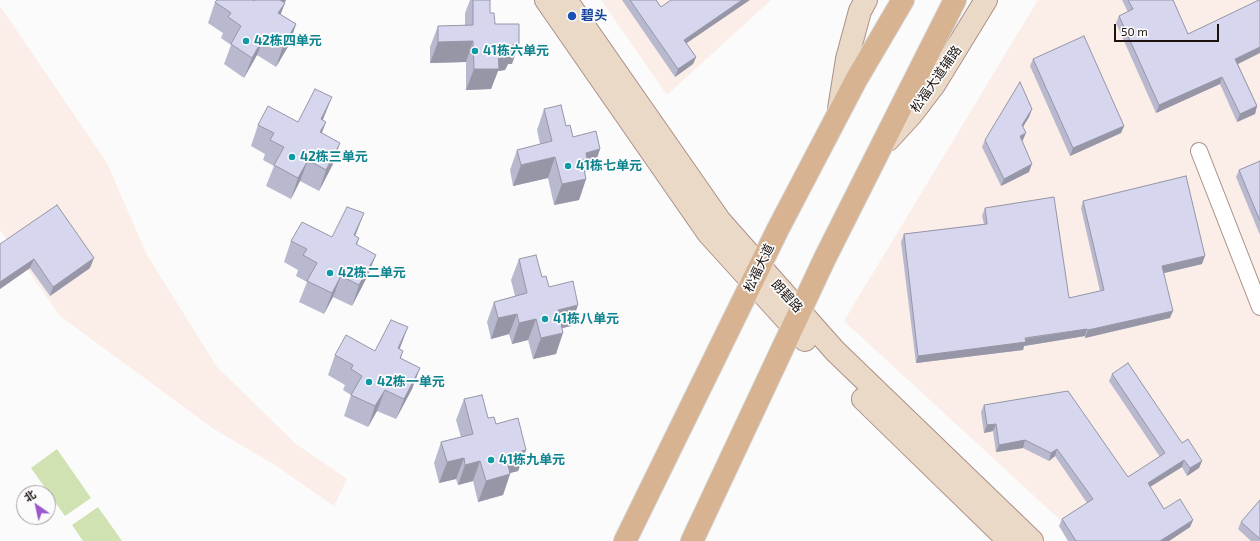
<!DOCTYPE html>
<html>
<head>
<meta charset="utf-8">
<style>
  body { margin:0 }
  #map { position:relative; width:1260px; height:541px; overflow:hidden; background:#fbfbfb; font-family:"Exo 2","Noto Sans SC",sans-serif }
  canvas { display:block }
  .north { position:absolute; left:16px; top:485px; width:40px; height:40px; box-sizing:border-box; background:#fbfbfb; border:1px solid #a29e9d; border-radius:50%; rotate:326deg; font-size:11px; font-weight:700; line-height:16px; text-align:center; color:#1c1310 }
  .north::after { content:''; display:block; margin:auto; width:14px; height:18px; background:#9b58cd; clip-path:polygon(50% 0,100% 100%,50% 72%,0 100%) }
  .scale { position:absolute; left:1114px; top:24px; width:105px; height:18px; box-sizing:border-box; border:2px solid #1c1310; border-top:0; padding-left:5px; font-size:12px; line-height:14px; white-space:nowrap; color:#1c1310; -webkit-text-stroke:3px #fbfbfb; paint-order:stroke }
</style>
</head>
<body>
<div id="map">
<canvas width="1260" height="541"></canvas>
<div class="north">北</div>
<div class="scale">50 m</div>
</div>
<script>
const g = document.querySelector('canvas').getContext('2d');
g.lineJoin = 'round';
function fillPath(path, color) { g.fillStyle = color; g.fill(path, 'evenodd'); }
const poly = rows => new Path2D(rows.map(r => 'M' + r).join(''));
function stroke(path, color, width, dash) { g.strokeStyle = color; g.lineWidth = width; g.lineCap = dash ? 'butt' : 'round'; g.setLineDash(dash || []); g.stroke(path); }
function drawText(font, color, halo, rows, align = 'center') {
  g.font = font + ' "Exo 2","Noto Sans SC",sans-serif'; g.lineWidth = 3.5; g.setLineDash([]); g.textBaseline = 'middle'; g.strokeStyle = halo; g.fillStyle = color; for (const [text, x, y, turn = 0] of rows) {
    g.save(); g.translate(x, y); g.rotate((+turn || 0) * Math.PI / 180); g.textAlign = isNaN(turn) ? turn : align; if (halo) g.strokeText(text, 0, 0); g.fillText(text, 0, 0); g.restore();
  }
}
fillPath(poly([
  [601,0,771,0,667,95],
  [1038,0,1260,0,1260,541,1083,541,844,321],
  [0,6,107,163,147,255,217,367,296,444,347,479,334,506,275,465,214,429,60,316,0,230]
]), '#fbede7');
fillPath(poly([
  [57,449,91,498,65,516,31,468],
  [98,507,122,541,83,541,72,525]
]), '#d0e2b1');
const street = poly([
  [1199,151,1260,307]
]);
const secondary = poly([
  [546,0,708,233,805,340],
  [566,0,720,221,835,351,1032,541],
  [839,109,847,59,860,11,866,0],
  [888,140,911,115,934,85,986,0],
  [863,399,1009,541]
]);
const primary = poly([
  [625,541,778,229,856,80,903,0],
  [692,541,825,258,955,0]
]);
stroke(street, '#aa9188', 18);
stroke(secondary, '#aa9188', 24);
stroke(primary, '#d6d5d4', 24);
stroke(street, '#fff', 16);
stroke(secondary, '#ebd9c8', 22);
stroke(primary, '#d7b392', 22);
fillPath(poly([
  [255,0,286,0,280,14,296,24,289,45,276,67,257,55,244,78,224,64,231,45,221,38,223,33,208,23,215,2,254,1],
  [470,0,490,0,490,13,495,24,512,64,508,64,505,70,498,71,491,89,466,90,466,62,430,63,430,47,438,26,465,25,465,13],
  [622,0,656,0,696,57,693,64,675,77],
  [1122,0,1173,0,1188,34,1238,64,1257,106,1255,114,1237,122,1220,84,1156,113,1116,23,1119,16,1128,12],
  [1033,59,1124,126,1121,133,1070,156,1030,66],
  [544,109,566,126,573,137,600,149,593,170,585,172,586,179,579,200,554,205,548,178,513,186,510,170,517,150,540,144,537,130],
  [1032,109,1029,117,1023,127,1023,140,1022,141,1029,172,1001,186,982,147,985,140],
  [324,117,323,120,322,133,333,164,319,191,300,181,291,199,266,186,274,166,263,160,265,154,251,146,258,125,298,122],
  [1260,161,1260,235,1236,177,1239,170],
  [1083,201,1202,264,1164,273,1170,318,1085,338,1085,336,1024,346,1023,350,916,363,901,242,904,234,984,224,982,216,985,208,1069,298,1100,291,1081,208],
  [356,236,359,238,357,245,368,275,352,306,333,297,324,314,299,302,307,282,296,276,298,270,284,262,291,241,332,237],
  [0,244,90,268,50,296,30,268,0,289],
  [519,259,542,277,549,287,571,326,562,328,556,354,533,359,528,340,512,344,509,334,491,339,487,322,494,302,515,296,511,280],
  [400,349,403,351,401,358,420,368,412,389,396,419,377,411,368,427,344,416,351,395,343,390,345,385,328,375,335,355,375,351],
  [1112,374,1182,443,1202,461,1199,468,1187,476,1182,467,1150,487,1164,509,1193,520,1190,527,1169,541,1068,541,1059,526,1062,519,1087,503,1055,456,1049,461,1023,448,996,452,993,431,984,433,981,412,984,405,1128,477,1160,457,1109,381],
  [464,399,488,418,496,424,526,450,518,471,510,473,510,474,503,495,478,502,473,481,458,485,456,479,439,483,434,463,441,442,461,437,456,420],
  [1260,500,1260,541,1251,541,1238,529,1241,522]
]), '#b8b9ce');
fillPath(poly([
  [280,0,286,0,273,21],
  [742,0,750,0,681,47,684,40],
  [285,3,277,24,278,13],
  [296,24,289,45,276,67,283,46],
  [265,35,257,55,244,78,252,58],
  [473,41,466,62,430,63,438,42],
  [513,44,519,44,512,64,508,64,505,70,498,71,491,89,466,90,474,69,498,50],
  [1260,47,1260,53,1232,67,1235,59],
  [696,57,693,64,675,77,678,69],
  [1222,77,1220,84,1156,113,1159,105],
  [332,97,324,117,313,140,321,119],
  [1257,106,1255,114,1237,122,1240,114],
  [1032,109,1029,117,1019,133,1022,125],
  [326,122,318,143,320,132],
  [1124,126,1121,133,1070,156,1073,148],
  [1026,133,1023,140,1017,143,1020,136],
  [340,143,333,164,319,191,326,170],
  [600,149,593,170,582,172,582,160,586,153],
  [555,157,548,178,513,186,521,165],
  [308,160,300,181,291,199,298,178],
  [1032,164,1029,172,1001,186,1004,179],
  [586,179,579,200,554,205,562,184],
  [364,213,356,234,346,255,354,235],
  [376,255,368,275,352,306,359,285],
  [1205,256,1202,264,1160,274,1162,266],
  [94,258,90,268,50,296,53,287],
  [34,259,30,268,0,289,0,282],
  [341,276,333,297,324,314,332,293],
  [578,305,571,326,550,331,558,310],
  [1173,311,1170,318,1085,338,1088,330],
  [517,314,509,334,491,339,498,318],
  [536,319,528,340,512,344,519,323],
  [408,327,400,348,390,369,398,348],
  [1087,329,1085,336,1024,346,1023,350,916,363,918,356],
  [563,333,556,354,533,359,541,338],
  [420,368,412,389,396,419,404,399],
  [385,390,377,411,368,427,375,406],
  [996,424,993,431,984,433,987,425],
  [1025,440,1023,448,996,452,999,445],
  [1057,449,1055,456,1049,461,1051,453],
  [526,450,518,471,498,476,506,455],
  [464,458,456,479,439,483,447,462],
  [1184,460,1182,467,1145,490,1148,483],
  [480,461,473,481,458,485,465,465],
  [1202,461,1199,468,1187,476,1190,468],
  [510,474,503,495,478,502,486,481],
  [1193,520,1190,527,1169,541,1160,541]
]), '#9696a7');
const building = poly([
  [217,0,252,0,254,1,255,0,280,0,285,3,278,13,296,24,283,46,265,35,252,58,231,44,241,26,228,17,231,13,215,2,217,0],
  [473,0,490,0,490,13,494,13,495,24,519,24,519,44,513,44,513,50,498,50,499,69,474,69,473,41,438,42,438,26,473,25,473,0],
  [630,0,656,0,661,7,671,0,742,0,684,40,696,57,678,69,630,0],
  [1128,0,1173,0,1188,34,1259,0,1260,0,1260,47,1235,59,1257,106,1240,114,1222,77,1159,105,1119,16,1133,9,1128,0],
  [1084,36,1124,126,1073,148,1033,59,1084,36],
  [1020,82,1032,109,1022,125,1026,133,1020,136,1032,164,1004,179,985,140,1020,82],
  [315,89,332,97,321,119,326,122,320,132,340,143,326,170,308,160,298,178,274,165,284,147,270,140,274,133,258,125,268,106,298,122,315,89],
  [561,105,566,126,570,125,573,137,596,131,600,149,586,153,587,159,582,160,586,179,562,184,555,157,521,165,517,150,552,141,544,109,561,105],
  [1260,161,1260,221,1239,170,1260,161],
  [1186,176,1205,256,1162,266,1173,311,1088,330,1087,329,1025,338,1026,342,918,356,904,234,987,224,985,208,1054,197,1069,298,1104,290,1083,201,1186,176],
  [57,205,94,258,53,287,34,259,0,282,0,244,57,205],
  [347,207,364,213,354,235,359,238,356,244,376,255,359,285,341,276,332,293,307,281,317,263,303,255,307,249,291,241,302,222,332,237,347,207],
  [536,255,542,277,546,276,549,287,573,281,578,305,558,310,563,333,541,338,536,319,519,323,517,314,498,318,494,302,527,293,519,259,536,255],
  [391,320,408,327,398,348,403,351,400,358,420,368,404,399,385,390,375,406,351,395,362,376,351,369,353,365,335,355,346,335,375,351,391,320],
  [1128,363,1182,443,1188,439,1202,461,1190,468,1184,460,1148,483,1164,509,1180,499,1193,520,1160,541,1076,541,1062,519,1093,499,1057,449,1051,453,1025,440,999,445,996,424,987,425,984,405,1068,391,1128,477,1165,453,1112,374,1128,363],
  [482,395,488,418,494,417,496,424,518,418,526,450,506,455,510,474,486,481,480,461,465,465,464,458,447,462,441,442,473,434,464,399,482,395],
  [1260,500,1260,539,1241,522,1260,500]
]);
fillPath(building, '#d6d7ef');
stroke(building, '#9696a7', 1);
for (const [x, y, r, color] of [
  [572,16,5,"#1a4fb4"],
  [246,41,4,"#0f9aa8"],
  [475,51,4,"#0f9aa8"],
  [292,157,4,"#0f9aa8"],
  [568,166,4,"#0f9aa8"],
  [330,273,4,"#0f9aa8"],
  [545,319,4,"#0f9aa8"],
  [369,382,4,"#0f9aa8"],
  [491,460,4,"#0f9aa8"]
]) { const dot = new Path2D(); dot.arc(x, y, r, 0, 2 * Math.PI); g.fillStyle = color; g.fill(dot); stroke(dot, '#fbfbfb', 1.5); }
drawText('bold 13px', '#164399', '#fbfbfb', [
  ["碧头",581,16]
], 'left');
drawText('bold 13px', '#0d838f', '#fbfbfb', [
  ["42栋四单元",254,41],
  ["41栋六单元",483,51],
  ["42栋三单元",300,157],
  ["41栋七单元",576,166],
  ["42栋二单元",338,273],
  ["41栋八单元",553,319],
  ["42栋一单元",377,382],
  ["41栋九单元",499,460]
], 'left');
drawText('13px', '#1c1310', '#fbfbfb', [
  ["松福大道辅路",936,79,-55],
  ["松福大道",759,268,-64],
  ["朗碧路",787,296,48]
]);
</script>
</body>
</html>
